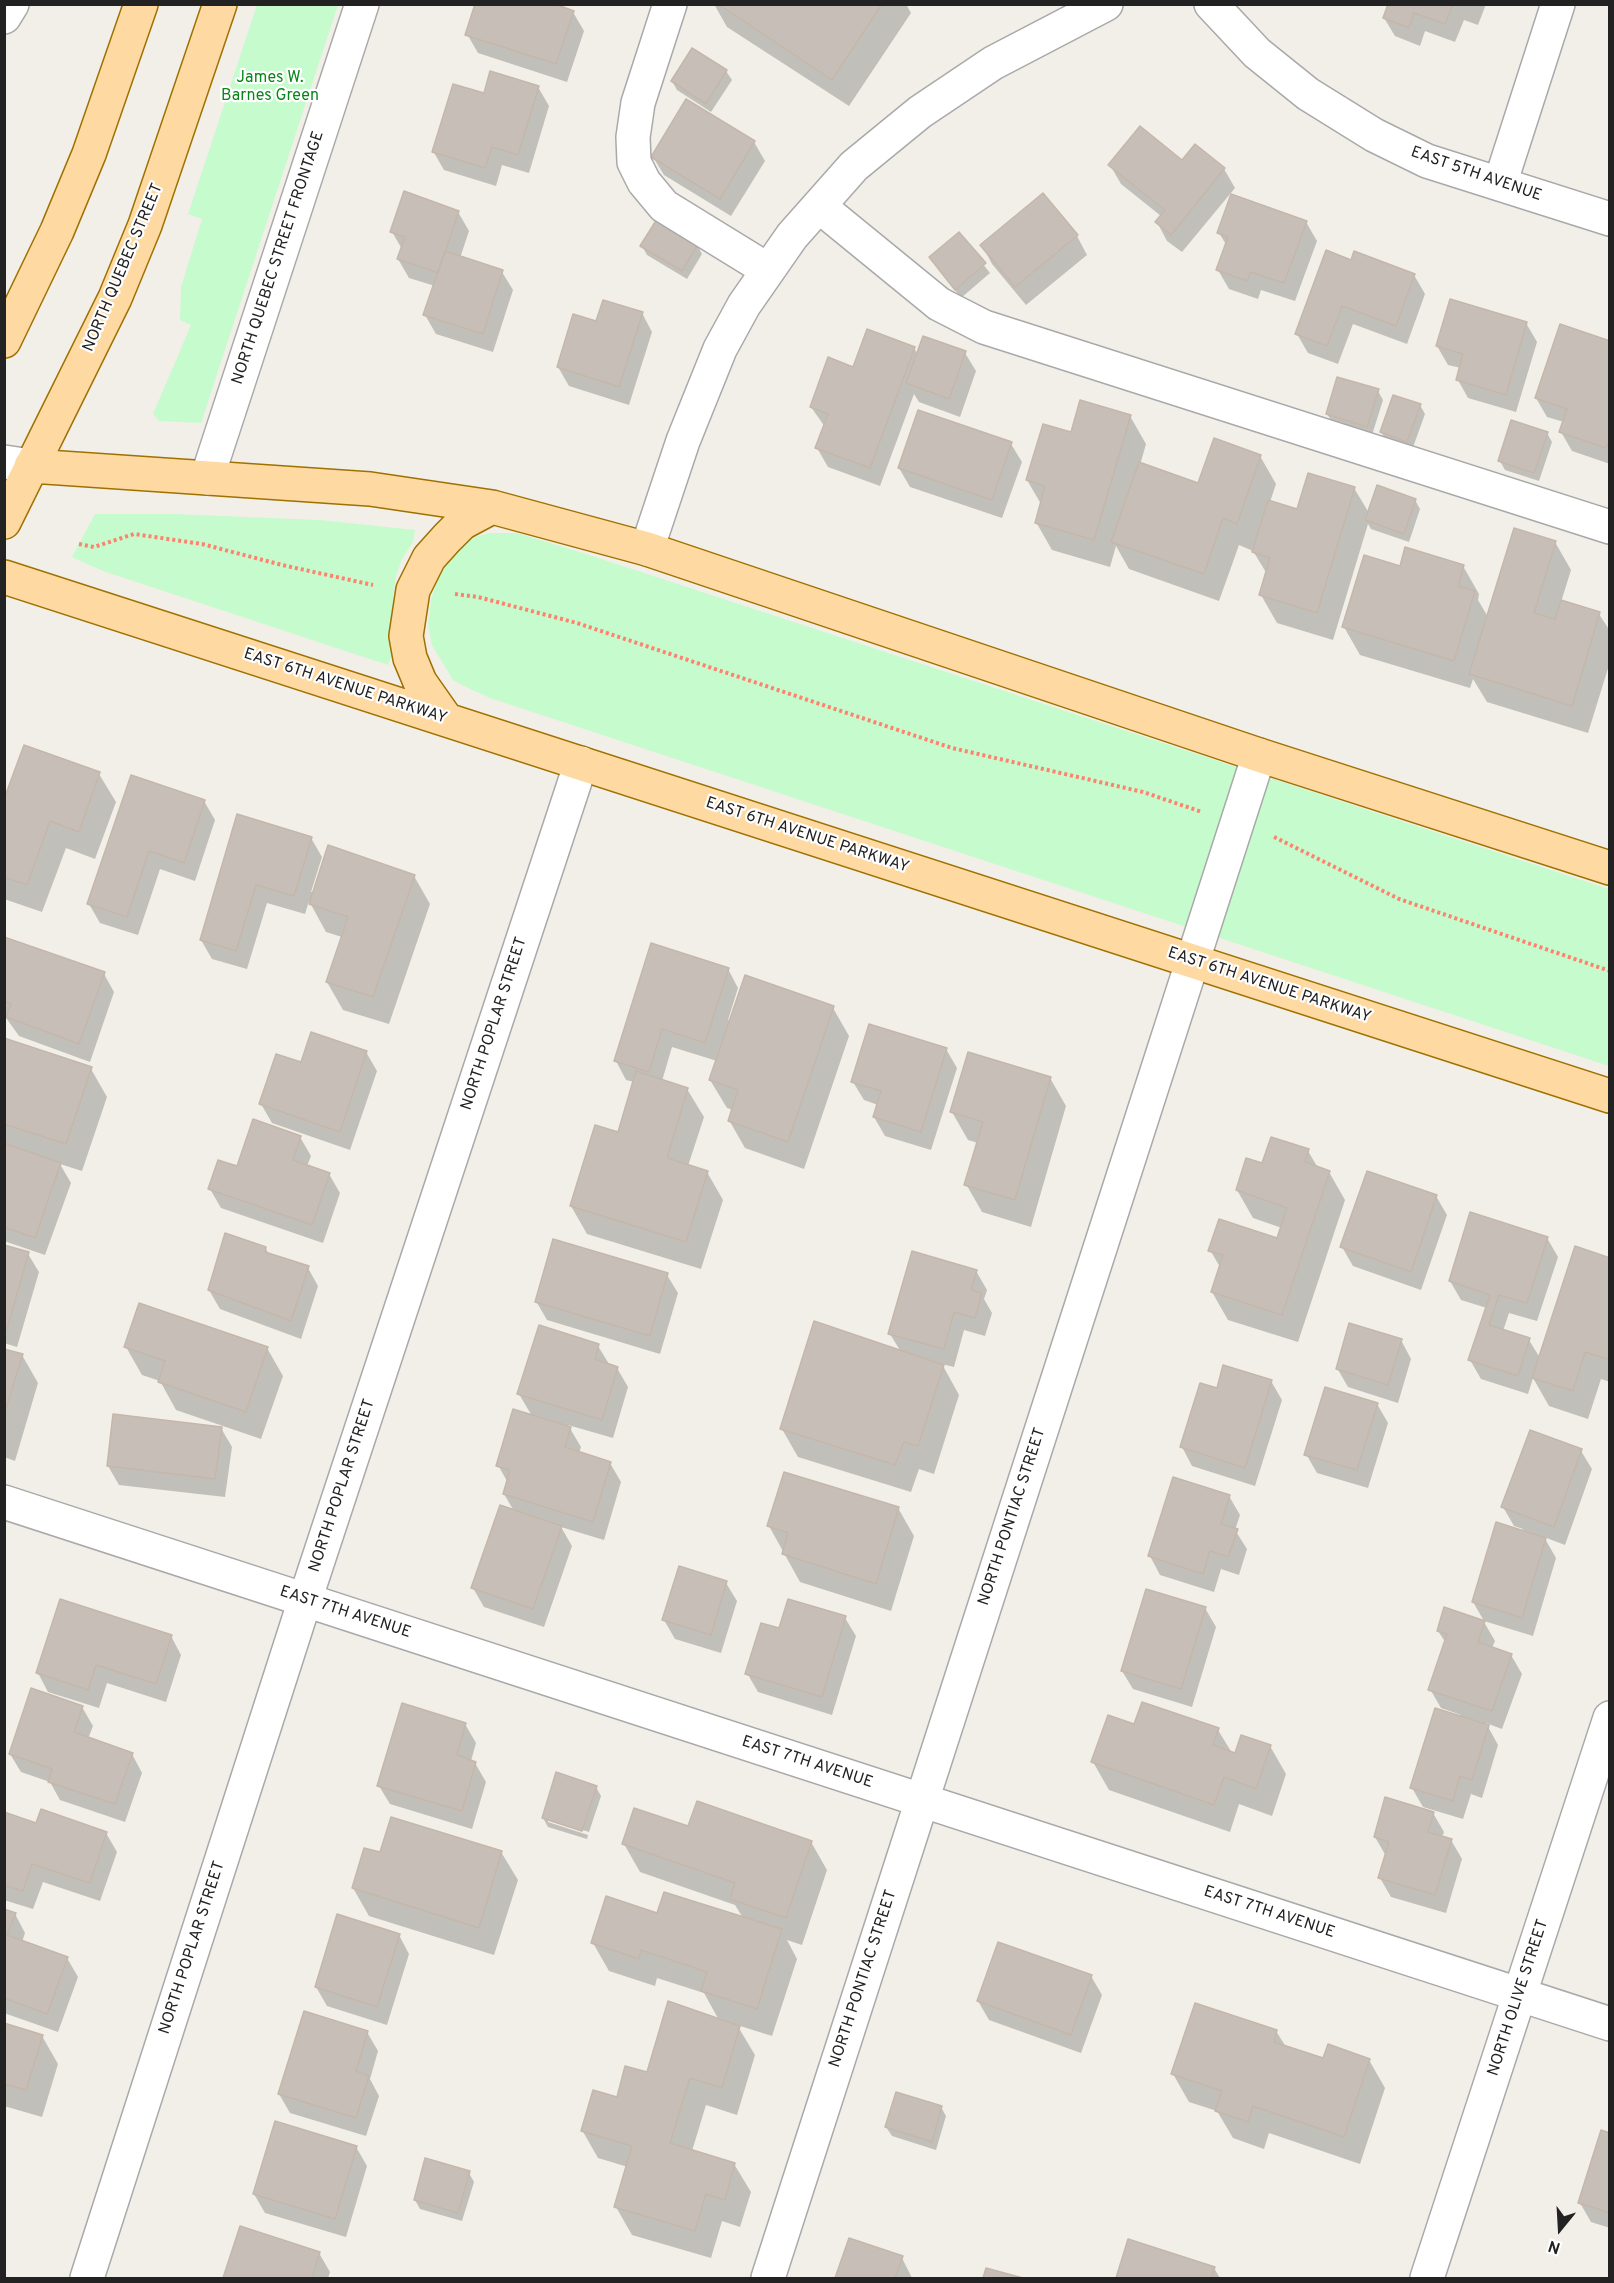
<!DOCTYPE html>
<html>
<head>
<meta charset="utf-8">
<style>
  body { margin:0 }
  #map { position:relative; width:1614px; height:2283px; overflow:hidden; background:#f2efe8; font-family:Overpass,sans-serif }
  canvas { display:block }
  .frame { position:absolute; inset:0; border:6px solid #222; pointer-events:none }
  .north { position:absolute; left:1530px; top:2199px; width:60px; height:60px; -webkit-text-stroke:4px #fff; paint-order:stroke; rotate:198deg; font-size:16px; font-weight:700; line-height:24px; text-align:center; color:#222 }
  .north::after { content:''; display:block; margin:auto; width:21px; height:27px; background:#222; clip-path:polygon(50% 0,100% 100%,50% 72%,0 100%) }
</style>
</head>
<body>
<div id="map">
<canvas width="1614" height="2283"></canvas>
<div class="frame"></div>
<div class="north">N</div>
</div>
<script>
const g = document.querySelector('canvas').getContext('2d');
g.lineJoin = 'round';
function fillPath(path, color) { g.fillStyle = color; g.fill(path, 'evenodd'); }
const poly = rows => new Path2D(rows.map(r => 'M' + r).join(''));
function stroke(path, color, width, dash) { g.strokeStyle = color; g.lineWidth = width; g.lineCap = dash ? 'butt' : 'round'; g.setLineDash(dash || []); g.stroke(path); }
function drawText(font, color, halo, rows, align = 'center') {
  g.font = font + ' Overpass,sans-serif'; g.lineWidth = 4.5; g.setLineDash([]); g.textBaseline = 'middle'; g.strokeStyle = halo; g.fillStyle = color; for (const [text, x, y, turn = 0] of rows) {
    g.save(); g.translate(x, y); g.rotate((+turn || 0) * Math.PI / 180); g.textAlign = isNaN(turn) ? turn : align; if (halo) g.strokeText(text, 0, 0); g.fillText(text, 0, 0); g.restore();
  }
}
fillPath(poly([
  [257,5,338,5,201,423,159,421,153,414,191,325,180,320,181,287,202,219,188,214],
  [95,514,174,514,320,520,415,530,413,542,402,559,396,576,393,596,393,653,388,665,103,571,72,557],
  [490,533,517,533,583,553,1609,889,1609,1066,490,698,466,687,453,680,432,645,428,624,431,600,439,574,451,554,470,538]
]), '#c6fbcd');
fillPath(poly([
  [714,4,906,4,911,13,849,106,727,27],
  [1389,4,1486,4,1478,25,1464,20,1455,42,1425,31,1420,46,1395,36,1384,18],
  [573,12,584,31,567,82,478,53,467,34],
  [693,50,726,71,732,80,711,112,677,90,672,81],
  [538,87,549,106,529,173,502,165,496,186,444,170,433,151,485,95],
  [754,142,765,161,731,216,664,175,653,157],
  [1182,162,1224,169,1235,188,1182,252,1167,241,1157,222,1161,216,1121,184,1110,165],
  [1043,195,1077,236,1087,255,1026,305,992,264,982,245],
  [458,212,469,231,460,258,502,272,513,290,493,352,436,334,425,315,435,286,409,278,398,259,402,249,392,232],
  [1306,222,1317,241,1295,301,1261,290,1258,299,1229,289,1218,270,1227,246,1219,233],
  [959,234,990,273,961,298,936,266],
  [697,245,702,254,687,279,647,255,642,246],
  [1352,262,1414,275,1425,294,1407,344,1353,324,1338,364,1308,353,1297,334],
  [642,313,652,332,629,405,569,386,558,367,597,323],
  [1526,323,1537,342,1516,412,1468,398,1458,380,1461,368,1448,365,1437,346],
  [1610,343,1610,464,1572,451,1561,432,1564,422,1547,417,1536,398],
  [914,348,918,355,965,353,976,371,960,417,919,402,914,394,880,486,828,467,817,448,825,427,811,407,854,369],
  [1378,391,1383,400,1372,435,1333,423,1327,414],
  [1420,405,1425,414,1412,450,1386,441,1381,432],
  [1130,416,1146,444,1140,465,1199,485,1260,456,1276,484,1270,502,1298,510,1354,488,1369,513,1415,500,1420,509,1409,542,1371,529,1368,524,1333,640,1277,623,1261,595,1267,574,1253,551,1239,545,1219,601,1129,569,1116,546,1110,567,1052,550,1036,522,1041,504,1027,480,1072,434],
  [1547,433,1552,442,1539,481,1505,470,1500,461],
  [1011,444,1022,462,1002,518,910,487,899,468],
  [1555,542,1571,570,1561,602,1599,614,1610,631,1610,662,1588,733,1487,702,1473,679,1470,688,1360,655,1344,627,1401,568,1463,566,1479,594,1478,600,1488,617],
  [25,747,99,774,116,802,95,859,66,848,42,912,4,899,4,803],
  [204,801,215,820,195,881,160,869,138,935,100,923,89,904],
  [238,816,311,838,322,857,311,892,414,876,430,904,389,1024,343,1010,327,982,342,937,326,932,309,901,305,914,267,903,247,969,212,959,201,940],
  [4,939,104,974,114,992,90,1062,19,1036,4,1015],
  [728,969,738,988,728,1020,833,1008,849,1036,804,1169,745,1148,729,1120,733,1110,727,1108,710,1080,717,1061,672,1047,662,1081,687,1089,704,1117,688,1166,707,1172,723,1200,701,1269,587,1234,571,1206,619,1133,634,1082,626,1080,616,1061],
  [4,1039,91,1069,107,1097,82,1171,60,1164,71,1183,45,1255,4,1241],
  [946,1049,957,1068,931,1150,885,1136,874,1117,878,1105,864,1100,853,1082],
  [366,1052,377,1071,350,1150,272,1123,261,1104,302,1064],
  [1050,1078,1066,1106,1031,1227,982,1212,966,1184,978,1143,968,1140,952,1112],
  [300,1137,311,1156,307,1166,329,1174,340,1193,323,1243,221,1208,210,1189,238,1168],
  [1308,1151,1318,1168,1329,1172,1345,1200,1298,1342,1228,1320,1212,1292,1220,1267,1210,1250,1278,1240,1282,1228,1253,1218,1237,1190,1263,1165],
  [1436,1196,1447,1215,1421,1290,1353,1266,1342,1247],
  [1547,1238,1558,1257,1537,1321,1509,1313,1503,1331,1529,1340,1540,1358,1610,1259,1610,1382,1601,1379,1588,1419,1549,1406,1533,1378,1528,1394,1481,1379,1470,1360,1487,1308,1461,1300,1450,1281],
  [4,1247,28,1254,39,1272,17,1347,4,1343],
  [265,1248,270,1255,308,1268,318,1286,301,1339,220,1309,209,1290],
  [976,1271,987,1290,984,1299,992,1313,985,1336,964,1330,954,1367,942,1364,959,1395,934,1474,919,1469,911,1492,798,1457,782,1429,901,1352,890,1334],
  [667,1275,678,1293,660,1354,547,1320,536,1301],
  [1401,1340,1411,1359,1398,1403,1348,1387,1337,1368],
  [598,1346,609,1364,617,1368,628,1387,613,1438,568,1425,581,1447,579,1453,610,1463,621,1482,604,1540,561,1527,572,1546,544,1627,484,1607,473,1588,514,1511,504,1494,508,1483,498,1465,532,1416,519,1394],
  [126,1347,267,1348,283,1376,261,1439,176,1410,160,1381,142,1375],
  [4,1350,22,1355,38,1383,15,1461,4,1457],
  [1271,1381,1282,1400,1255,1486,1192,1466,1182,1447,1218,1390],
  [1377,1404,1388,1423,1368,1488,1317,1473,1306,1454],
  [221,1428,232,1447,225,1497,119,1485,108,1466],
  [1581,1451,1592,1469,1565,1545,1544,1537,1556,1558,1533,1636,1484,1621,1473,1602,1523,1529,1514,1526,1503,1507],
  [1229,1496,1240,1515,1235,1530,1247,1549,1239,1575,1221,1569,1214,1592,1160,1575,1150,1556],
  [898,1508,914,1536,891,1611,800,1582,769,1526],
  [726,1583,737,1601,721,1653,675,1639,664,1620],
  [1205,1608,1216,1627,1192,1707,1133,1689,1122,1671],
  [845,1618,856,1636,832,1715,758,1692,747,1673,780,1630],
  [1484,1622,1495,1641,1492,1648,1511,1655,1522,1674,1502,1729,1486,1723,1498,1745,1482,1798,1471,1794,1463,1819,1423,1807,1412,1788,1461,1715,1441,1708,1430,1689,1446,1643,1438,1631],
  [171,1636,181,1655,166,1702,107,1683,99,1708,48,1692,38,1673],
  [82,1707,93,1726,88,1739,132,1754,142,1773,125,1822,60,1800,50,1782,21,1772,10,1754],
  [465,1724,476,1743,471,1761,475,1763,486,1782,472,1829,390,1804,379,1786],
  [1135,1726,1218,1730,1232,1753,1236,1755,1270,1746,1286,1774,1272,1816,1239,1804,1230,1832,1109,1790,1093,1762],
  [596,1787,601,1796,589,1832,548,1819,548,1822,588,1835,587,1839,548,1827,543,1818],
  [1433,1813,1444,1832,1442,1837,1451,1840,1462,1859,1446,1913,1391,1897,1380,1878,1386,1856,1375,1837],
  [4,1814,36,1825,106,1833,117,1852,100,1901,43,1882,33,1909,4,1900],
  [689,1828,811,1842,827,1870,802,1945,787,1940,797,1959,772,2036,737,2025,755,2055,737,2115,706,2105,692,2151,734,2164,751,2192,740,2227,722,2221,711,2258,632,2235,616,2207,628,2167,598,2158,582,2130,618,2098,720,2022,704,1993,657,1978,655,1986,609,1971,593,1943,658,1915,743,1918,735,1905,640,1872,624,1844],
  [501,1852,518,1880,494,1955,369,1916,353,1888,381,1854],
  [4,1910,15,1914,25,1933,22,1942,67,1958,78,1977,58,2032,4,2013],
  [399,1935,409,1954,387,2025,327,2006,316,1987],
  [1091,1976,1102,1995,1081,2053,989,2020,978,2001],
  [4,2025,42,2036,58,2064,42,2117,4,2106],
  [1276,2031,1286,2047,1324,2060,1369,2060,1385,2088,1360,2164,1269,2133,1264,2149,1233,2138,1217,2111,1189,2102,1173,2074],
  [367,2032,378,2051,370,2079,379,2096,366,2136,290,2113,279,2094],
  [941,2107,946,2116,936,2150,892,2136,886,2127],
  [1610,2134,1610,2228,1591,2222,1580,2203],
  [356,2147,367,2166,346,2237,265,2213,254,2194],
  [469,2173,474,2182,462,2221,420,2209,415,2200],
  [241,2228,319,2253,330,2272,328,2278,225,2278],
  [850,2240,902,2258,912,2278,836,2278],
  [1129,2241,1214,2268,1220,2278,1118,2278]
]), '#0003');
const building = poly([
  [475,4,555,4,574,11,556,64,465,35,475,4],
  [718,4,882,4,832,80,718,4],
  [1388,4,1453,4,1445,24,1414,13,1409,28,1383,18,1388,4],
  [692,48,727,70,706,104,671,81,692,48],
  [490,71,539,86,518,155,492,147,485,168,432,152,453,84,484,93,490,71],
  [686,99,755,141,720,199,651,157,686,99],
  [1140,126,1182,160,1195,144,1225,168,1171,235,1155,222,1165,210,1108,165,1140,126],
  [404,191,459,211,438,273,397,259,405,237,390,232,404,191],
  [1043,193,1078,235,1015,287,980,245,1043,193],
  [1231,194,1307,221,1284,283,1251,272,1247,281,1216,270,1228,237,1217,233,1231,194],
  [657,219,698,244,682,271,640,246,657,219],
  [959,232,986,263,955,290,929,257,959,232],
  [1326,250,1351,260,1354,251,1415,274,1396,326,1342,306,1327,346,1295,334,1326,250],
  [445,251,503,270,483,334,423,315,445,251],
  [1450,299,1527,322,1506,395,1456,380,1463,354,1436,346,1450,299],
  [603,300,643,312,619,387,557,367,573,314,596,321,603,300],
  [1560,324,1610,341,1610,437,1606,448,1559,432,1567,409,1535,398,1560,324],
  [867,329,915,347,870,468,815,448,828,414,810,407,828,357,853,367,867,329],
  [923,336,966,351,949,399,906,383,923,336],
  [1337,377,1379,389,1367,427,1326,414,1337,377],
  [1393,395,1421,404,1407,442,1380,432,1393,395],
  [1080,400,1131,415,1094,540,1035,523,1045,486,1026,480,1043,424,1071,432,1080,400],
  [918,410,1012,442,992,500,898,468,918,410],
  [1511,420,1548,432,1534,473,1498,461,1511,420],
  [1214,438,1261,455,1237,524,1223,518,1204,574,1111,542,1139,462,1198,483,1214,438],
  [1308,473,1355,487,1317,613,1259,595,1270,558,1252,552,1268,500,1297,509,1308,473],
  [1377,485,1416,499,1404,534,1365,520,1377,485],
  [1514,528,1556,541,1534,613,1555,619,1561,600,1600,612,1572,706,1469,674,1514,528],
  [1405,547,1464,565,1458,586,1475,591,1454,661,1342,627,1364,555,1400,566,1405,547],
  [24,745,100,772,79,832,50,821,27,885,4,877,4,799,24,745],
  [131,775,205,800,184,863,149,851,127,917,87,904,131,775],
  [237,814,312,837,294,896,256,885,236,951,200,940,237,814],
  [328,845,415,875,373,997,326,982,348,917,309,904,328,845],
  [4,937,105,972,79,1044,6,1017,11,1004,4,1001,4,937],
  [651,943,729,968,705,1043,662,1029,649,1072,614,1061,651,943],
  [745,975,834,1006,788,1142,728,1121,738,1090,709,1080,745,975],
  [869,1024,947,1048,921,1132,873,1117,881,1091,851,1082,869,1024],
  [311,1032,367,1051,340,1132,259,1104,276,1054,301,1062,311,1032],
  [4,1038,92,1067,66,1144,4,1124,4,1038],
  [968,1052,1051,1077,1015,1200,964,1185,983,1122,950,1112,968,1052],
  [636,1071,688,1088,667,1158,708,1171,686,1242,570,1206,595,1125,618,1132,636,1071],
  [253,1119,301,1136,293,1160,330,1173,312,1225,208,1189,218,1160,237,1166,253,1119],
  [1271,1137,1309,1149,1305,1162,1330,1171,1282,1315,1211,1292,1223,1255,1208,1251,1219,1219,1277,1238,1287,1208,1236,1190,1246,1158,1262,1163,1271,1137],
  [4,1143,61,1163,35,1238,4,1227,4,1143],
  [1367,1171,1437,1195,1411,1272,1340,1247,1367,1171],
  [1470,1212,1548,1237,1527,1303,1499,1295,1489,1325,1530,1338,1518,1376,1468,1360,1490,1295,1449,1281,1470,1212],
  [225,1233,266,1247,265,1252,309,1266,291,1321,208,1290,225,1233],
  [553,1239,668,1273,650,1336,535,1302,553,1239],
  [4,1245,29,1252,7,1329,4,1329,4,1245],
  [1575,1246,1610,1258,1610,1360,1585,1352,1573,1391,1532,1378,1575,1246],
  [912,1251,977,1270,971,1290,982,1293,975,1318,954,1312,944,1349,888,1334,912,1251],
  [139,1303,268,1347,246,1412,158,1382,165,1361,124,1347,139,1303],
  [814,1321,944,1365,918,1446,904,1442,895,1465,780,1429,814,1321],
  [1349,1323,1402,1339,1388,1385,1336,1369,1349,1323],
  [539,1325,599,1344,595,1359,618,1367,602,1420,517,1394,539,1325],
  [4,1349,23,1354,4,1415,4,1349],
  [1223,1365,1272,1380,1245,1468,1180,1447,1200,1383,1217,1388,1223,1365],
  [1325,1387,1378,1403,1357,1470,1304,1455,1325,1387],
  [513,1409,571,1427,565,1447,611,1462,593,1522,503,1494,510,1470,496,1466,513,1409],
  [113,1414,222,1427,215,1479,107,1466,113,1414],
  [1530,1430,1582,1449,1554,1527,1501,1507,1530,1430],
  [784,1472,899,1507,876,1584,782,1554,788,1533,767,1526,784,1472],
  [1173,1477,1230,1495,1221,1524,1238,1529,1228,1557,1210,1551,1203,1574,1148,1556,1173,1477],
  [500,1505,562,1526,533,1609,471,1588,500,1505],
  [1496,1522,1546,1538,1522,1618,1472,1602,1496,1522],
  [679,1566,727,1581,711,1635,662,1620,679,1566],
  [1146,1589,1206,1607,1181,1689,1121,1671,1146,1589],
  [60,1599,172,1635,156,1684,96,1665,88,1690,36,1673,60,1599],
  [788,1599,846,1616,822,1697,745,1674,761,1623,779,1628,788,1599],
  [1444,1607,1485,1621,1478,1642,1512,1654,1492,1711,1428,1690,1447,1634,1437,1631,1444,1607],
  [31,1688,83,1706,74,1732,133,1753,115,1804,48,1782,52,1769,9,1754,31,1688],
  [1142,1702,1219,1728,1213,1745,1235,1753,1241,1735,1271,1745,1256,1789,1224,1777,1214,1805,1091,1762,1108,1715,1134,1724,1142,1702],
  [402,1703,466,1723,457,1755,476,1762,462,1811,377,1786,402,1703],
  [1435,1708,1489,1725,1472,1780,1460,1776,1453,1801,1410,1788,1435,1708],
  [556,1772,597,1786,582,1831,542,1818,556,1772],
  [1385,1797,1434,1812,1428,1832,1452,1839,1435,1895,1378,1878,1389,1842,1374,1837,1385,1797],
  [697,1801,812,1841,786,1918,730,1899,735,1883,622,1844,634,1808,688,1826,697,1801],
  [41,1809,107,1832,90,1883,32,1864,23,1891,4,1885,4,1812,36,1823,41,1809],
  [391,1817,502,1851,479,1928,352,1888,364,1848,380,1852,391,1817],
  [664,1892,782,1929,757,2009,701,1991,707,1972,641,1950,639,1959,591,1943,606,1896,657,1913,664,1892],
  [4,1909,16,1913,7,1935,68,1957,47,2014,4,1998,4,1909],
  [337,1914,400,1934,377,2007,315,1987,337,1914],
  [998,1942,1092,1975,1071,2035,977,2001,998,1942],
  [668,2001,740,2026,722,2088,690,2078,670,2143,735,2163,725,2200,706,2194,695,2231,614,2207,632,2146,581,2131,593,2090,617,2097,625,2066,647,2072,668,2001],
  [1195,2003,1277,2030,1274,2042,1323,2058,1328,2044,1370,2059,1344,2137,1253,2106,1248,2122,1215,2111,1222,2091,1171,2074,1195,2003],
  [304,2011,368,2031,356,2071,369,2076,356,2118,278,2094,304,2011],
  [4,2023,43,2035,26,2090,4,2084,4,2023],
  [896,2092,942,2106,932,2142,885,2127,896,2092],
  [275,2121,357,2146,335,2219,253,2194,275,2121],
  [1601,2130,1610,2133,1610,2213,1578,2203,1601,2130],
  [425,2158,470,2171,458,2213,414,2200,425,2158],
  [240,2226,320,2252,312,2278,223,2278,240,2226],
  [849,2238,903,2256,895,2278,835,2278,849,2238],
  [1128,2239,1215,2267,1211,2278,1116,2278,1128,2239],
  [986,2268,1023,2278,983,2278,986,2268]
]);
fillPath(building, '#c7bfb7');
stroke(building, '#c4b7aa', 1.5);
const minor = poly([
  [670,4,638,103,633,137,634,162,644,182,664,206,768,270],
  [1211,4,1257,53,1308,94,1374,135,1427,161,1610,219],
  [4,17,12,4],
  [1500,184,1558,4],
  [819,206,939,304,984,327,1610,527],
  [4,462,31,466],
  [207,478,362,4],
  [647,549,683,441,720,349,744,305,792,236,854,166,920,112,993,63,1106,4],
  [4,1502,1610,2024],
  [87,2278,305,1600,581,763],
  [768,2278,1259,755],
  [1427,2278,1610,1718]
]);
const major = poly([
  [4,341,57,231,89,154,141,4],
  [31,466,370,489,492,507,647,549,1259,755,1610,868],
  [4,522,115,298,145,225,220,4],
  [4,577,1610,1096],
  [446,719,420,682,410,658,406,636,413,590,429,558,447,538,462,523,492,507]
]);
stroke(minor, '#a9a9a9', 36);
stroke(major, '#9f7100', 36);
stroke(poly([
  [79,544,94,547,134,534,202,544,282,565,373,585],
  [455,594,478,597,577,623,952,748,1143,792,1202,812],
  [1274,837,1399,899,1610,971]
]), '#fd836f', 4, [3, 3]);
stroke(minor, '#fff', 33);
stroke(major, '#fedaa2', 33);
drawText('16px', '#098619', '#fff', [
  ["James W.",270,79],
  ["Barnes Green",270,97]
]);
drawText('16px', '#222', '#fff', [
  ["EAST 5TH AVENUE",1476,175,19],
  ["NORTH QUEBEC STREET FRONTAGE",279,258,-72],
  ["NORTH QUEBEC STREET",124,268,-67],
  ["EAST 6TH AVENUE PARKWAY",345,687,18],
  ["EAST 6TH AVENUE PARKWAY",807,836,18],
  ["EAST 6TH AVENUE PARKWAY",1269,986,18],
  ["NORTH POPLAR STREET",495,1024,-72],
  ["NORTH POPLAR STREET",343,1486,-72],
  ["NORTH PONTIAC STREET",1013,1517,-72],
  ["EAST 7TH AVENUE",345,1613,18],
  ["EAST 7TH AVENUE",807,1763,18],
  ["EAST 7TH AVENUE",1269,1913,18],
  ["NORTH POPLAR STREET",193,1948,-72],
  ["NORTH PONTIAC STREET",864,1979,-72],
  ["NORTH OLIVE STREET",1519,1998,-72]
]);
</script>
</body>
</html>
